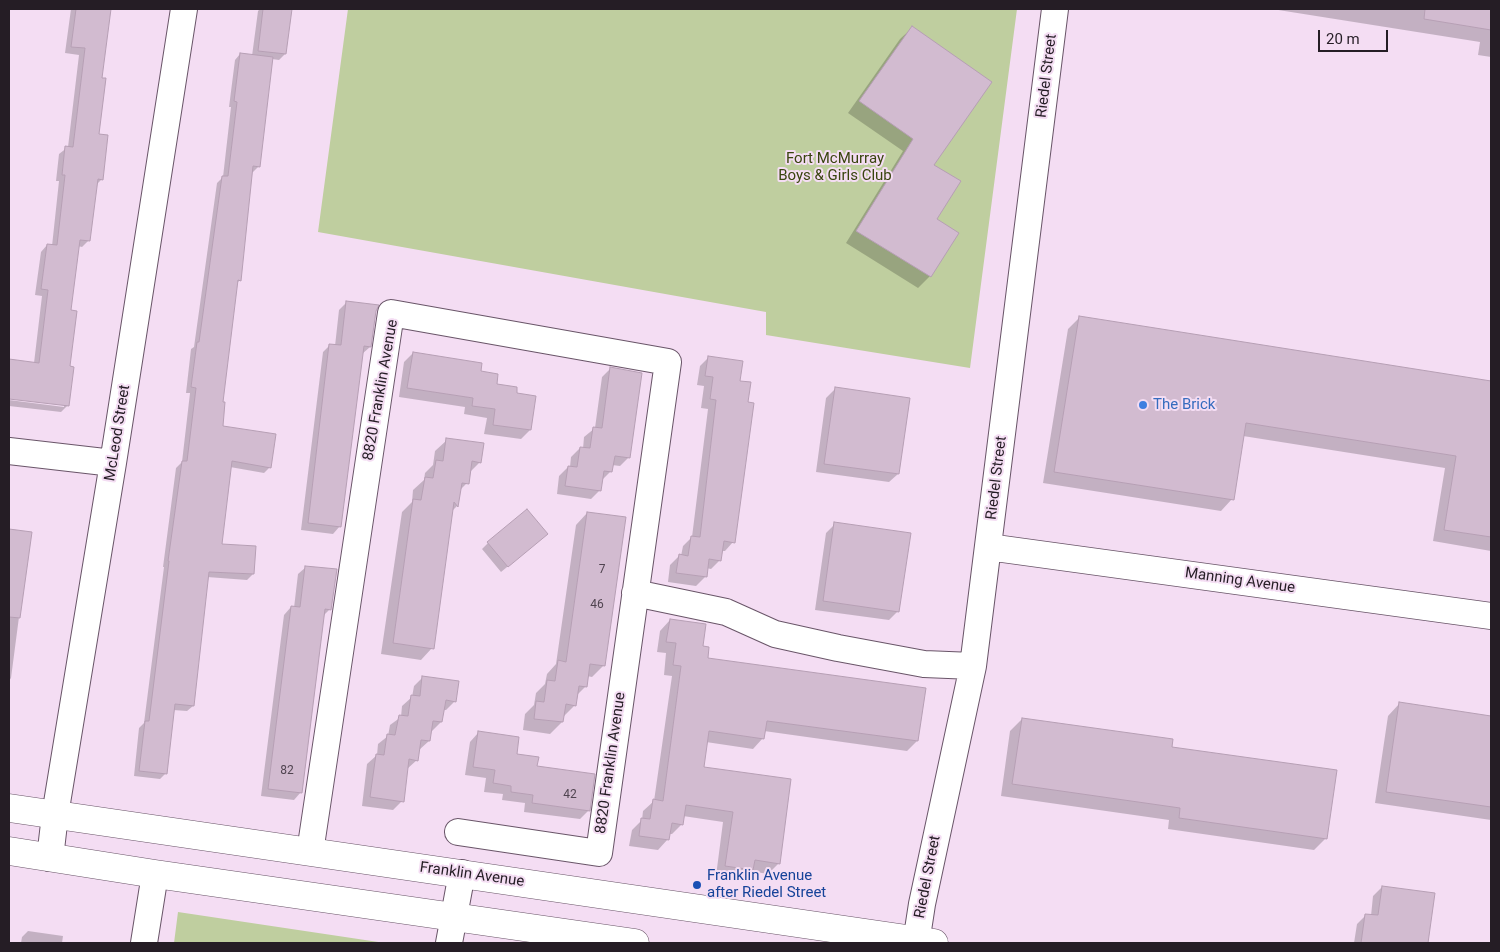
<!DOCTYPE html>
<html>
<head>
<meta charset="utf-8">
<style>
  body { margin:0 }
  #map { position:relative; width:1500px; height:952px; overflow:hidden; background:#f4ddf3; font-family:Roboto,sans-serif }
  canvas { display:block }
  .frame { position:absolute; inset:0; border:10px solid #251d25; pointer-events:none }
  .scale { position:absolute; left:1318px; top:30px; width:70px; height:22px; box-sizing:border-box; border:2px solid #251d25; border-top:0; padding-left:6px; font-size:15px; line-height:18px; white-space:nowrap; color:#251d25; -webkit-text-stroke:4px #f4ddf3; paint-order:stroke }
</style>
</head>
<body>
<div id="map">
<canvas width="1500" height="952"></canvas>
<div class="frame"></div>
<div class="scale">20 m</div>
</div>
<script>
const g = document.querySelector('canvas').getContext('2d');
g.lineJoin = 'round';
function fillPath(path, color) { g.fillStyle = color; g.fill(path, 'evenodd'); }
const poly = rows => new Path2D(rows.map(r => 'M' + r).join(''));
function stroke(path, color, width, dash) { g.strokeStyle = color; g.lineWidth = width; g.lineCap = dash ? 'butt' : 'round'; g.setLineDash(dash || []); g.stroke(path); }
function drawText(font, color, halo, rows, align = 'center') {
  g.font = font + ' Roboto,sans-serif'; g.lineWidth = 4; g.setLineDash([]); g.textBaseline = 'middle'; g.strokeStyle = halo; g.fillStyle = color; for (const [text, x, y, turn = 0] of rows) {
    g.save(); g.translate(x, y); g.rotate((+turn || 0) * Math.PI / 180); g.textAlign = isNaN(turn) ? turn : align; if (halo) g.strokeText(text, 0, 0); g.fillText(text, 0, 0); g.restore();
  }
}
fillPath(poly([
  [348,9,1017,9,970,368,766,335,766,312,318,232],
  [178,912,385,943,174,943]
]), '#bfce9f');
fillPath(poly([
  [71,9,110,9,101,79,98,135,102,179,96,185,89,240,82,247,78,246,70,311,68,405,61,412,9,406,9,400,64,407,64,404,9,398,9,360,34,363,42,296,35,295,41,252,47,245,52,246,59,181,56,181,59,154,68,147,79,55,65,53],
  [260,9,291,9,285,54,279,60,272,59,259,166,253,172,251,172,240,280,236,284,222,403,221,427,270,467,264,473,230,467,220,545,253,574,247,580,207,577,193,706,187,711,173,710,165,774,160,779,134,776,139,728,144,723,164,567,163,567,176,468,182,462,190,393,186,393,191,349,194,347,217,183,223,177,231,107,229,107,235,60,240,54,252,56,258,11],
  [1272,9,1491,9,1491,57,1478,55,1480,42],
  [912,28,932,165,935,220,957,233,930,276,918,288,846,243,903,151,848,113,900,39],
  [347,302,370,347,362,354,340,526,333,534,301,530,323,352,330,345,335,346,339,310],
  [1080,317,1491,382,1491,551,1433,541,1445,468,1243,436,1232,499,1221,511,1043,483,1068,329],
  [413,353,480,372,495,385,515,394,530,430,521,439,484,434,487,418,464,414,465,407,399,397,404,362],
  [708,358,739,382,747,403,733,542,725,551,721,551,720,560,711,569,706,568,705,577,696,586,668,582,670,565,679,556,681,556,683,546,692,537,708,409,701,408,704,386,697,385,700,366],
  [611,368,629,457,620,466,612,465,611,471,602,480,600,490,591,499,557,494,559,476,568,467,570,467,571,457,580,448,583,449,584,437,595,428,602,377],
  [835,389,898,474,889,482,816,472,826,398],
  [447,440,480,462,469,473,467,483,459,491,457,506,451,512,432,648,421,660,381,654,402,512,412,502,413,490,424,480,425,473,433,465,435,451],
  [587,513,604,665,592,677,587,676,586,686,576,696,575,705,563,717,562,722,550,734,523,730,525,714,534,705,536,693,545,684,547,674,556,664,576,525],
  [835,524,898,611,889,620,815,610,826,533],
  [9,530,30,533,11,678,9,681],
  [540,540,501,572,482,549,488,543],
  [306,567,330,609,323,616,301,792,294,800,261,796,284,615,291,607,294,608,298,574],
  [670,620,702,647,706,659,917,741,907,751,764,731,763,738,753,749,706,742,703,768,779,863,768,874,750,871,742,879,716,876,723,822,683,816,682,824,672,834,669,834,668,839,658,850,629,846,632,830,642,820,643,811,654,801,672,676,664,675,666,653,657,652,660,631],
  [423,677,455,701,446,710,443,710,441,722,432,731,430,730,429,741,419,750,417,760,407,769,402,801,393,810,362,806,367,764,377,755,378,744,388,736,390,725,401,717,402,706,412,697,414,686],
  [1399,704,1491,717,1491,820,1375,803,1388,716],
  [1022,719,1171,748,1326,838,1314,850,1168,829,1169,820,1001,796,1010,731],
  [478,733,516,755,589,810,580,819,524,812,525,803,502,800,503,794,484,792,486,778,465,775,470,742],
  [1382,887,1434,894,1427,943,1354,943,1357,924,1366,915,1371,916,1373,896],
  [28,931,63,936,62,943,21,943,22,937]
]), '#0003');
const building = poly([
  [76,9,111,9,102,78,106,78,99,134,108,135,103,180,98,179,90,241,80,240,71,310,77,311,70,366,74,367,69,406,9,399,9,359,39,363,48,290,41,289,47,244,57,245,65,175,62,175,65,146,73,147,85,48,71,47,76,9],
  [263,9,292,9,286,54,258,51,263,9],
  [1425,9,1491,9,1491,30,1424,19,1425,9],
  [912,26,992,82,934,165,961,181,937,219,959,233,931,277,856,231,913,139,859,101,912,26],
  [240,53,273,57,260,167,253,166,241,281,238,280,223,402,225,402,223,426,276,434,271,468,232,461,222,544,256,546,254,574,209,572,194,706,175,704,167,774,139,771,145,721,149,721,169,561,168,561,182,461,187,461,196,388,191,387,197,342,199,342,222,176,228,176,237,102,234,101,240,53],
  [346,301,379,305,376,311,371,347,364,346,341,527,308,523,329,344,341,345,346,301],
  [1079,316,1491,381,1491,537,1444,530,1456,456,1246,423,1234,500,1054,472,1079,316],
  [413,352,482,363,481,371,498,374,497,384,517,387,517,393,536,396,531,430,493,425,495,409,472,406,473,398,407,388,413,352],
  [708,356,743,361,740,381,751,382,748,402,754,403,735,543,724,541,721,561,709,559,707,577,676,573,679,554,688,556,691,536,700,537,716,400,710,399,713,377,705,376,708,356],
  [610,367,642,373,630,458,615,456,612,472,604,471,601,491,565,486,568,466,577,467,580,447,590,448,593,427,602,428,610,367],
  [835,387,910,398,899,474,824,464,835,387],
  [446,438,484,443,481,463,472,461,469,484,462,483,458,507,454,502,434,649,393,643,413,499,421,500,425,477,433,478,436,460,443,461,446,438],
  [527,509,548,534,508,567,487,542,527,509],
  [587,512,626,517,605,666,590,664,587,687,579,686,576,706,566,704,563,722,534,719,536,701,544,702,547,680,555,681,558,660,566,662,587,512],
  [834,522,911,533,899,612,823,601,834,522],
  [9,529,32,532,20,618,9,617,9,529],
  [305,566,337,569,331,610,325,609,302,793,268,789,291,606,300,607,305,566],
  [670,619,706,624,703,646,709,647,708,658,926,688,918,741,767,721,764,739,709,731,704,767,791,779,780,864,755,860,753,870,725,866,733,812,686,805,683,825,672,823,669,840,639,836,641,818,650,819,653,799,663,801,681,666,673,665,676,643,666,642,670,619],
  [422,676,459,681,456,702,446,700,442,722,433,721,430,741,421,740,418,761,409,759,404,802,370,797,376,754,384,755,387,734,395,735,399,715,408,716,411,695,420,696,422,676],
  [1399,702,1491,716,1491,807,1386,792,1399,702],
  [1022,718,1173,739,1172,747,1337,770,1327,839,1179,818,1180,808,1012,784,1022,718],
  [478,731,519,737,517,754,539,757,537,766,595,774,590,811,532,803,533,795,511,792,511,786,493,783,495,770,473,767,478,731],
  [1382,886,1435,893,1428,943,1361,943,1365,914,1378,915,1382,886]
]);
fillPath(building, '#d2bbd0');
stroke(building, '#b69fb4', 1);
const minor = poly([
  [9,451,113,463],
  [988,547,1491,616],
  [635,593,726,612,775,634,838,648,924,664,973,666],
  [310,852,391,313,668,362,599,853,458,832],
  [50,858,55,815,113,463,184,9],
  [144,943,155,874],
  [449,943,462,873],
  [916,943,922,904,973,666,1055,9]
]);
const major = poly([
  [9,808,934,943],
  [9,851,155,874,635,943]
]);
stroke(minor, '#695568', 28);
stroke(major, '#695568', 29);
stroke(minor, '#fff', 26);
stroke(major, '#fff', 28);
for (const [x, y, r, color] of [
  [1143,405,5,"#3f7fe0"],
  [697,885,5,"#1a4fb4"]
]) { const dot = new Path2D(); dot.arc(x, y, r, 0, 2 * Math.PI); g.fillStyle = color; g.fill(dot); stroke(dot, '#f4ddf3', 2); }
drawText('12px', '#504450', null, [
  ["7",602,570],
  ["46",597,605],
  ["82",287,771],
  ["42",570,795]
]);
drawText('15px', '#251d25', '#f4ddf3', [
  ["Riedel Street",1047,76,-83],
  ["8820 Franklin Avenue",381,390,-80],
  ["McLeod Street",118,433,-81],
  ["Riedel Street",997,478,-83],
  ["Manning Avenue",1240,581,8],
  ["8820 Franklin Avenue",611,763,-82],
  ["Franklin Avenue",472,875,8],
  ["Riedel Street",928,877,-79]
]);
drawText('15px', '#38440e', '#f4ddf3', [
  ["Fort McMurray",835,159],
  ["Boys & Girls Club",835,176]
]);
drawText('15px', '#366cbe', '#f4ddf3', [
  ["The Brick",1153,405]
], 'left');
drawText('15px', '#164399', '#f4ddf3', [
  ["Franklin Avenue",707,876],
  ["after Riedel Street",707,893]
], 'left');
</script>
</body>
</html>
